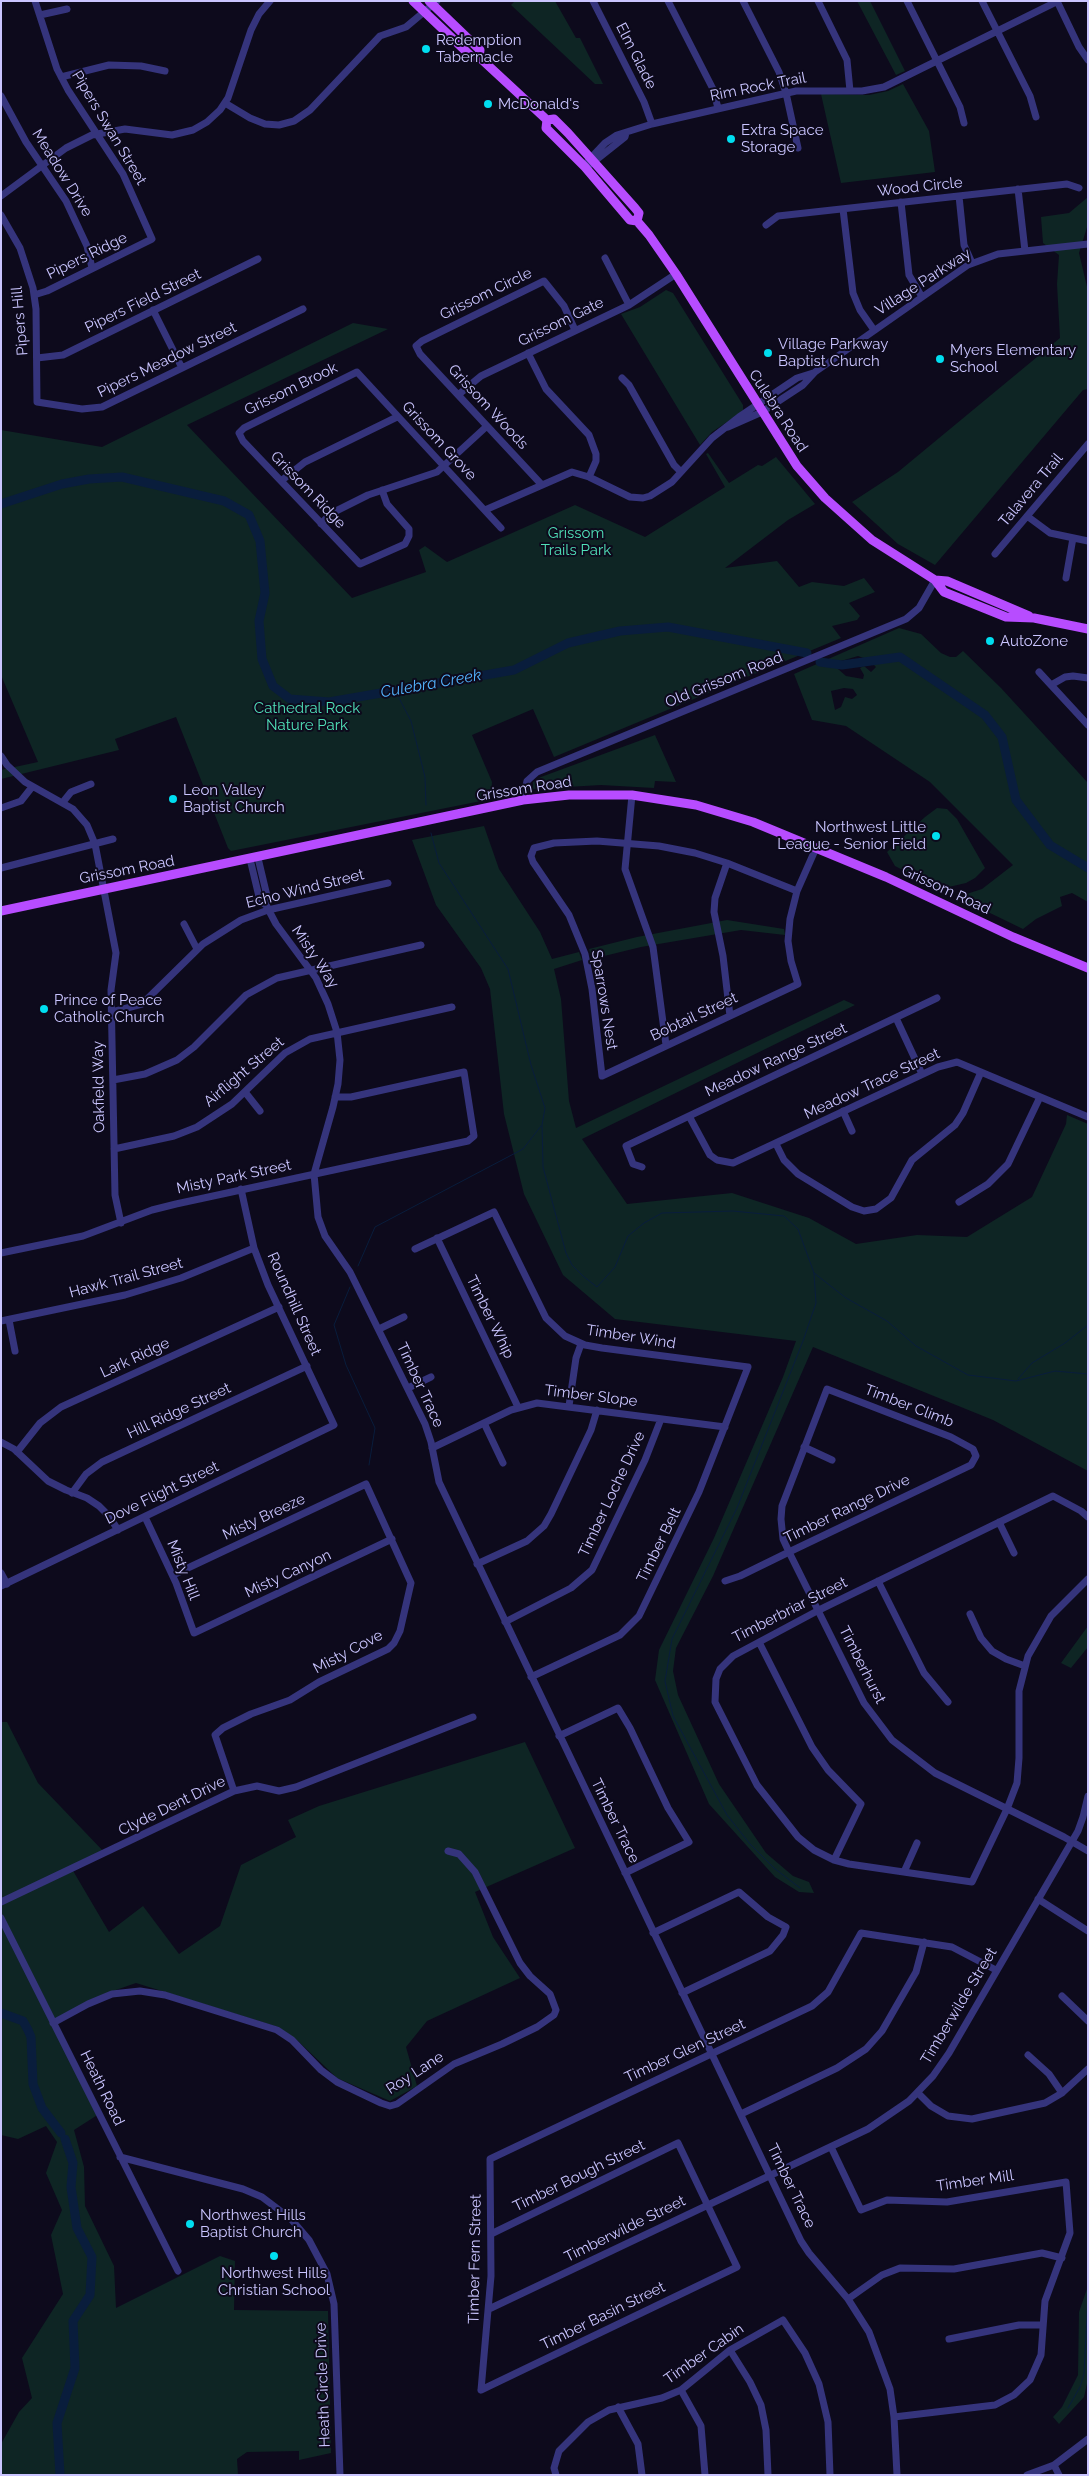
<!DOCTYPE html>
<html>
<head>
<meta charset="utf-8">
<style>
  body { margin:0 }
  #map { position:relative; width:1089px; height:2476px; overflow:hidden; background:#0d0a1c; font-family:Raleway,sans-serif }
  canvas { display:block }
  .frame { position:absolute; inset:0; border:2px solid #cac5ff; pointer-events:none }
</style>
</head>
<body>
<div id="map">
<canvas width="1089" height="2476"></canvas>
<div class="frame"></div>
</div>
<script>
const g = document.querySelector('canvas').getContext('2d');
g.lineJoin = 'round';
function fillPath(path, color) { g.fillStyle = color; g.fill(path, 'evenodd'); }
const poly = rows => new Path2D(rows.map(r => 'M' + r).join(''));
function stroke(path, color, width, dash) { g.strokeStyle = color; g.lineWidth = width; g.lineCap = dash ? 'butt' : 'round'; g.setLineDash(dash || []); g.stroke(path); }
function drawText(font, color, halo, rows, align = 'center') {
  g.font = font + ' Raleway,sans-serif'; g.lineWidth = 4; g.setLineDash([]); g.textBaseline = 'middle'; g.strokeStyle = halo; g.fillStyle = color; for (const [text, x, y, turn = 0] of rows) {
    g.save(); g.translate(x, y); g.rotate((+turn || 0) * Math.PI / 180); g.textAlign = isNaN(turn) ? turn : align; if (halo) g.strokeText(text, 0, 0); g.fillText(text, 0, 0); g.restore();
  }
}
fillPath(poly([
  [515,1,555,1,576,38,580,38,603,84,595,84,511,5],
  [857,1,870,1,905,71,896,75],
  [903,84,929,131,935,172,841,183,821,94,869,95,888,91],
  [1088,197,1088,224,1079,253,1088,291,1088,389,1083,390,935,565,898,544,852,502,898,472,1060,338,1057,284,1059,255,1043,243,1041,217,1069,213],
  [666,290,673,293,743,405,743,410,739,414,712,432,700,445,621,314,640,307],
  [353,323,388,329,187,425,352,598,426,572,419,550,425,546,447,562,575,505,645,537,725,487,706,454,708,453,729,483,758,465,762,466,776,457,815,504,788,520,725,568,777,561,799,587,812,582,844,586,864,578,875,592,849,603,860,616,857,620,832,626,841,638,554,757,533,709,472,735,492,782,491,799,231,851,228,848,176,717,115,739,119,750,1,779,1,770,38,762,1,675,1,430,102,447],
  [899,628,921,634,941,653,950,657,956,657,963,651,1001,688,1088,783,1088,902,1072,893,1060,897,1062,906,1036,919,1023,929,957,897,982,889,1013,865,930,782,846,726,812,720,794,674],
  [858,656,869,660,876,667,871,672,864,666,860,668,864,675,863,679,846,676,838,669,841,661],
  [844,688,853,689,857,695,852,699,845,697,841,707,835,710,831,691],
  [655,735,676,782,655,781,654,788,601,785,533,789,533,782,541,777],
  [937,808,947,809,957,819,985,868,975,878,966,883,940,889,895,866,887,852,925,817],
  [484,826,499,869,540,932,552,959,579,952,582,960,554,969,561,999,569,1101,576,1128,844,1000,855,1005,582,1139,627,1204,732,1193,809,1218,856,1244,917,1235,967,1237,1032,1197,1066,1124,1067,1115,1088,1124,1088,1471,993,1420,813,1347,713,1576,676,1648,673,1671,678,1695,719,1784,766,1853,793,1876,809,1882,814,1893,799,1892,775,1877,709,1804,655,1680,659,1650,714,1538,783,1377,796,1341,615,1319,563,1275,524,1194,504,1114,490,989,481,968,436,905,412,840],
  [727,920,784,929,785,935,741,930,641,947,592,959,589,949,637,937],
  [1088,1626,1088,1647,1071,1668,1061,1663],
  [1,1722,7,1722,38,1783,105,1853,72,1869,109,1932,143,1906,179,1954,220,1926,241,1865,296,1837,288,1820,319,1806,525,1742,575,1848,475,1892,493,1937,520,1978,427,2021,406,2047,417,2086,390,2101,337,2078,298,2041,278,2027,136,1983,113,1991,54,2023,99,2114,74,2130,84,2167,85,2206,114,2266,116,2308,220,2256,235,2261,234,2310,328,2311,331,2453,299,2460,299,2451,247,2452,237,2459,238,2475,2,2475,1,2473,1,2444,19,2412,32,2398,22,2358,63,2294,51,2235,62,2210,46,2173,57,2142,46,2126,18,2139,1,2135],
  [1088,2286,1088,2379,1084,2397,1059,2424,1053,2417,1062,2407,1078,2375,1079,2312]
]), '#0e2524');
stroke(poly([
  [389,691,399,698,411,721,425,777,426,805],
  [431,833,439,863,508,969,531,1065,545,1108,542,1125,543,1167,566,1253,572,1265,583,1276,597,1287,615,1267,628,1236,644,1223,662,1213,733,1211,784,1216,798,1229,814,1273,846,1298,887,1321,916,1346,968,1375,1016,1381,1055,1371,1088,1374],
  [358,1266,375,1227,523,1149,541,1126],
  [350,1287,334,1325,346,1365,375,1428,369,1465],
  [1018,1379,1032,1363,1065,1343,1088,1325],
  [800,1888,774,1868,750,1844,727,1815,673,1716,665,1681,672,1639,737,1508,803,1341,816,1303,814,1273],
  [1068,2408,1080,2387,1084,2374,1088,2297]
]), '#091d3c', 1);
stroke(poly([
  [1,504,62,484,89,479,122,477,224,501,249,515,260,541,265,593,259,621,262,659,273,686,290,699,329,702,514,670,568,643,620,631,668,627,807,653],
  [820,662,842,665,900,657,985,715,1002,737,1016,800,1050,845,1088,868],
  [1,2013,23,2021,28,2030,31,2037,33,2084,42,2108,61,2133],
  [60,2475,57,2423,75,2368,73,2321,90,2295,92,2257,77,2228,71,2187,73,2163,65,2139]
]), '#091d3c', 9);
stroke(poly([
  [593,1,644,102,652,124],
  [668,1,713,89,718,108],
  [743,1,779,72,786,93,798,148],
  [818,1,847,60,850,91],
  [907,1,960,107,964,123],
  [982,1,1030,96,1036,117],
  [1057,1,1079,47,1088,60],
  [40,15,67,9],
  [61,77,109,65,141,66,165,71],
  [1,96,26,142,66,201,87,246,92,268],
  [225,103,250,118,265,124,279,125,294,121,310,110,380,36,406,27,437,1],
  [588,161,605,143,617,135,652,124,796,91,862,91,884,87,1058,1],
  [591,164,625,137,626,133],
  [1018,189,1025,251],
  [1,196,66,148,92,135,125,129,172,135,193,130,207,122,220,110,228,98,251,30,259,14,270,1],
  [959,196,964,245,972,263],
  [901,202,909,275,922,297],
  [843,209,853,293,860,310,874,330],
  [1,215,20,248,33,288,36,309,37,402,82,409,102,407,303,309],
  [766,225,778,216,1067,184,1079,188],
  [605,258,629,305],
  [34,295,47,291,152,239,123,174,68,90,57,69,35,1],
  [153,310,182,368],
  [528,353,546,389,589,435,596,454,596,461,589,477],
  [37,358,63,355,258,259],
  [622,378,629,385,674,465,681,472],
  [458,395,481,376,629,305,676,274],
  [728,427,762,412,803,385,815,372,968,265,998,254,1088,244],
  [281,481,305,462,397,417],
  [541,484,420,354,416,346,422,341,544,281,564,306,575,330],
  [382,490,387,504,409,529,409,536,405,544,360,564,243,441,239,433,244,428,357,372,501,528],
  [485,510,572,472,589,477,630,497,643,498,650,496,672,482,712,438,739,417,797,378,813,373],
  [1027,516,1050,533,1088,541],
  [321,524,330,514,368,495,437,472,487,426],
  [995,554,1088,444],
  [1066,578,1073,538],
  [1039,672,1088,725],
  [1051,685,1065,677,1073,676,1088,678],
  [1,756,7,765,25,782,73,809,87,825,95,844,116,953,111,990,115,1195,121,1223],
  [632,795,625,869,653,947,666,1045],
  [523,800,527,781,537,772,906,619,919,608,935,580],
  [63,802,71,792,91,784],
  [1,808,21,801,32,787],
  [258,858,268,900,266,905],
  [250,859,260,901,266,905,276,924,316,978,328,1004,337,1032,340,1060,338,1084,333,1107,314,1174,318,1217,325,1236,350,1272,425,1424,431,1442,439,1482,801,2241,809,2253,848,2299,869,2332,890,2389,894,2417,897,2475],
  [727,863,715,898,714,912,723,956,730,1016],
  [1,868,113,839],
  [797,891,727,863,695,853,659,846,597,841,554,843,534,848,531,856,533,862,569,915,585,954,592,989,602,1076,798,984,791,961,788,941,790,919,797,891,816,848],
  [184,924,197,949],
  [112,1012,142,1004,203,944,241,920,268,910,388,883],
  [896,1018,922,1074],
  [113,1080,145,1074,177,1060,194,1047,246,995,277,978,421,945],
  [245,1092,260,1111],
  [843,1111,852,1131],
  [689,1116,710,1155,717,1160,733,1163,938,1067,957,1062,1088,1117],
  [776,1144,784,1160,798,1174,852,1207,864,1211,876,1209,891,1198,912,1160,955,1125,963,1113,981,1072],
  [114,1149,174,1136,197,1127,232,1104,285,1053,310,1039,452,1007],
  [642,1167,633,1164,626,1146,937,998],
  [959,1202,988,1184,1008,1164,1040,1097],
  [437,1238,518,1407],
  [415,1249,494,1212,546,1318,565,1336,585,1345,602,1348,748,1367,699,1492,639,1616,620,1635,531,1677],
  [1,1253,83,1236,152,1210,176,1204,468,1141,474,1136,464,1072,351,1097,335,1097],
  [9,1320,15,1351],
  [1,1321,125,1295,181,1278,254,1248],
  [379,1329,404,1317],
  [408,1388,431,1377],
  [569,1406,576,1358,581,1344],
  [484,1423,503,1463],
  [1,1442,14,1449,48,1481,66,1490,87,1498,99,1506,109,1516,118,1530],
  [804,1447,832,1460],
  [432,1448,511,1410,537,1403,725,1427],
  [17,1452,40,1423,61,1407,279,1307],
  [72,1493,86,1474,102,1462,307,1366],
  [145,1517,176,1583,194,1633,392,1539],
  [1088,1517,1081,1511,1053,1496,819,1610,733,1656,720,1669,716,1679,715,1702,757,1785,798,1837,814,1850,834,1860,849,1864,972,1882,1007,1809,1017,1783,1019,1758,1019,1691,1028,1656,1051,1616,1088,1579],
  [999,1522,1014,1553],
  [477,1564,527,1541,544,1526,551,1514,591,1430,597,1410],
  [1,1573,7,1584],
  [173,1575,366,1484,411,1583,400,1631,394,1643,388,1649,319,1682,290,1700,251,1714,223,1728,215,1735,234,1791],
  [725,1581,740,1576,789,1552,971,1465,976,1456,973,1449,951,1437,827,1389,782,1506,781,1519,783,1539,789,1552,864,1703,892,1740,935,1773,1064,1837,1088,1851],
  [878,1581,924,1673,948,1702],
  [1,1586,334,1425,268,1285,254,1248,241,1189],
  [970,1614,981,1638,992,1651,1006,1659,1025,1666],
  [505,1622,571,1588,592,1570,645,1460,661,1419],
  [759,1642,812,1747,828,1770,861,1804,834,1860],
  [559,1736,618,1708,630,1728,668,1808,689,1842,625,1873],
  [904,1872,917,1843],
  [1038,1899,1088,1931],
  [1,1902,234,1791,257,1786,279,1791,296,1787,473,1717],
  [1,1918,178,2271],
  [653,1933,739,1892,768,1917,786,1927,783,1935,770,1951,682,1993],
  [1062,1996,1088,2021],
  [53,2023,88,2004,112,1994,140,1991,165,1995,277,2030,292,2040,321,2070,337,2082,381,2103,390,2106,397,2104,454,2064,502,2044,537,2027,554,2015,556,2010,550,1994,530,1976,520,1963,475,1872,459,1854,448,1851],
  [1028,2055,1049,2074,1062,2093],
  [918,2093,931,2106,948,2116,972,2119,1045,2103,1062,2093,1088,2069],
  [741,2114,837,2068,866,2049,882,2031,916,1972,924,1942],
  [831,2147,861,2210,887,2200,947,2202,1066,2182,1070,2233,1045,2301,1041,2355,1030,2380,1014,2395,995,2405,894,2417],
  [120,2157,243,2189,262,2197,291,2219,309,2240,327,2274,334,2304,340,2475],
  [848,2299,882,2275,900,2268,954,2269,1042,2253,1062,2258],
  [489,2309,868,2129,909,2101,933,2076,949,2053,1078,1831,1083,1817,1088,1796],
  [949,2339,1019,2325,1043,2325],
  [730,2350,750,2382,761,2405,766,2430,768,2475],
  [481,2390,491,2276,490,2159,812,2006,828,1992,861,1933,952,1947,996,1970],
  [481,2390,737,2267,678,2143,491,2234],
  [681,2390,701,2426,705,2475],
  [618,2407,638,2444,642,2475],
  [1054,2465,1059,2475],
  [556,2475,554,2468,559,2451,588,2422,609,2410,662,2398,681,2390,730,2350,783,2320,805,2353,819,2384,828,2422,830,2475],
  [1027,2475,1054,2465,1088,2439]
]), '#35347c', 7);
stroke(poly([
  [413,1,472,57,479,57,547,120,554,119,568,133,635,208,639,213,637,221],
  [429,1,480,50,479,57],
  [547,120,546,128,585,167,630,220,637,221,649,235,676,274,797,466,825,498,872,540,935,580,944,592,1006,617,1034,618,1088,629],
  [935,580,947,581,1029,616],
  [1,911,523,800,569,795,632,795,696,805,753,822,886,877,1013,937,1088,968]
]), '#b74cff', 9);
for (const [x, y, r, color] of [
  [426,49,5,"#00def0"],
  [488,104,5,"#00def0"],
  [731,139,5,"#00def0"],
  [768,353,5,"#00def0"],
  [940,359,5,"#00def0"],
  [990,641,5,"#00def0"],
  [173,799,5,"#00def0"],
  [936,836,5,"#00def0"],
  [44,1009,5,"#00def0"],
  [190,2224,5,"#00def0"],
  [274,2256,5,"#00def0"]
]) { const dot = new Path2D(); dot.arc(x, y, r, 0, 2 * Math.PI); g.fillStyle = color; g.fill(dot); stroke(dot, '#0d0a1c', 2); }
drawText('15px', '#cac5ff', '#0d0a1c', [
  ["Redemption",436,40],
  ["Tabernacle",436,57],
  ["McDonald's",498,104],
  ["Extra Space",741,130],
  ["Storage",741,147],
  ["Village Parkway",778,344],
  ["Baptist Church",778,361],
  ["Myers Elementary",950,350],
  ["School",950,367],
  ["AutoZone",1000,641],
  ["Leon Valley",183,790],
  ["Baptist Church",183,807],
  ["Northwest Little",926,827,"right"],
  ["League - Senior Field",926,844,"right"],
  ["Prince of Peace",54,1000],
  ["Catholic Church",54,1017],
  ["Northwest Hills",200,2215],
  ["Baptist Church",200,2232],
  ["Northwest Hills",274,2273,"center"],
  ["Christian School",274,2290,"center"]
], 'left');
drawText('15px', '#cac5ff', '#0d0a1c', [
  ["Elm Glade",636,56,63],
  ["Rim Rock Trail",758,87,-11],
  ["Pipers Swan Street",109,128,59],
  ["Meadow Drive",62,173,58],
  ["Wood Circle",920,187,-6],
  ["Pipers Ridge",87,256,-26],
  ["Village Parkway",923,282,-33],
  ["Grissom Circle",486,294,-26],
  ["Pipers Field Street",143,301,-26],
  ["Pipers Hill",20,321,-95],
  ["Grissom Gate",561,322,-26],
  ["Pipers Meadow Street",167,360,-26],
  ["Grissom Brook",291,389,-26],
  ["Grissom Woods",488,407,47],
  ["Culebra Road",778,411,57],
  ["Grissom Grove",439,441,47],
  ["Grissom Ridge",308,490,46],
  ["Talavera Trail",1031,490,-50],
  ["Old Grissom Road",724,680,-22],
  ["Grissom Road",524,789,-9],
  ["Grissom Road",127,870,-11],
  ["Echo Wind Street",305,889,-14],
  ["Grissom Road",946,890,25],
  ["Misty Way",315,957,56],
  ["Sparrows Nest",604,1000,81],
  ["Bobtail Street",694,1017,-25],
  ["Meadow Range Street",776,1060,-25],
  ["Airflight Street",244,1072,-40],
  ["Meadow Trace Street",872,1084,-25],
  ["Oakfield Way",99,1087,-91],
  ["Misty Park Street",234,1177,-12],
  ["Hawk Trail Street",126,1278,-15],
  ["Roundhill Street",294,1304,66],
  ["Timber Whip",490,1317,64],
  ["Timber Wind",631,1337,9],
  ["Lark Ridge",135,1358,-25],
  ["Timber Trace",420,1385,65],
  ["Timber Slope",591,1396,7],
  ["Timber Climb",909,1406,21],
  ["Hill Ridge Street",179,1411,-25],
  ["Dove Flight Street",162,1493,-26],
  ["Timber Loche Drive",612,1494,-65],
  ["Timber Range Drive",847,1509,-26],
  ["Misty Breeze",264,1517,-25],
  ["Timber Belt",659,1545,-64],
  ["Misty Hill",183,1570,68],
  ["Misty Canyon",288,1574,-25],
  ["Timberbriar Street",790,1610,-27],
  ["Misty Cove",348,1652,-28],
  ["Timberhurst",862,1665,63],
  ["Clyde Dent Drive",172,1806,-26],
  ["Timber Trace",615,1821,64],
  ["Timberwilde Street",959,2006,-59],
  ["Timber Glen Street",685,2051,-25],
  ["Roy Lane",415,2073,-33],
  ["Heath Road",102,2088,64],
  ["Timber Bough Street",579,2176,-26],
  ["Timber Mill",975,2181,-8],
  ["Timber Trace",791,2186,64],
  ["Timberwilde Street",625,2229,-26],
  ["Timber Fern Street",475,2259,-89],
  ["Timber Basin Street",603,2316,-26],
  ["Timber Cabin",704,2354,-35],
  ["Heath Circle Drive",323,2385,-92]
]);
drawText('15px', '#50e0b8', '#0d0a1c', [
  ["Grissom",576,533],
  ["Trails Park",576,550],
  ["Cathedral Rock",307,708],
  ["Nature Park",307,725]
]);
drawText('italic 16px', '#53b4ff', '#0d0a1c', [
  ["Culebra Creek",431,684,-10]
]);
</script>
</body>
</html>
